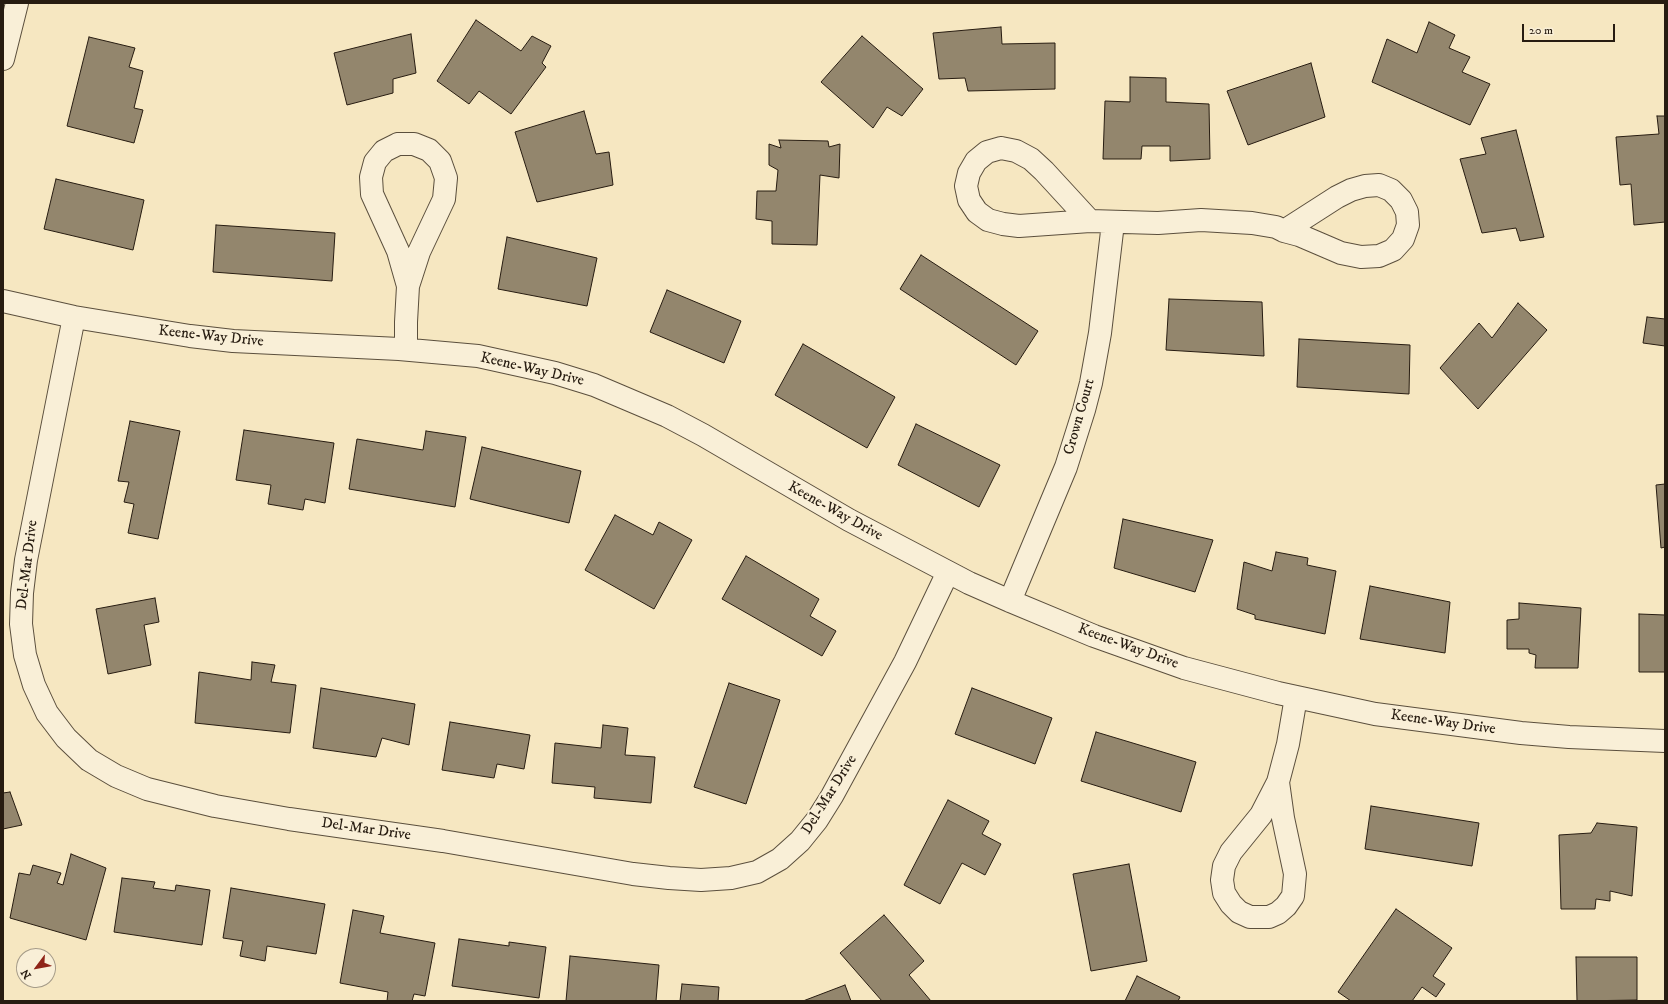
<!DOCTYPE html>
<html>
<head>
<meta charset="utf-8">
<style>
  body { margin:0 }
  #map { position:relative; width:1668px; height:1004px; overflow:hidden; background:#f6e7c1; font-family:"IM FELL DW Pica",serif }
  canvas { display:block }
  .frame { position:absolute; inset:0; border:4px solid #271c11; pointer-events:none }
  .north { position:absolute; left:16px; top:948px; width:40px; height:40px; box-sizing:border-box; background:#f9efd7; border:1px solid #a59b88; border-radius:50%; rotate:238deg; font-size:11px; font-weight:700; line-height:16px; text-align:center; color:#271c11 }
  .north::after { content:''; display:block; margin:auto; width:14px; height:18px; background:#8f2418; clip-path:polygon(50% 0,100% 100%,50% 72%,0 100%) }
  .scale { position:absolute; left:1522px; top:24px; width:93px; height:18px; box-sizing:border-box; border:2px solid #271c11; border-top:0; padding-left:5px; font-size:12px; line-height:14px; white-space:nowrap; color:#271c11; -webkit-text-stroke:3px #f9efd7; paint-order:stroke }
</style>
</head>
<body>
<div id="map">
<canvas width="1668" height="1004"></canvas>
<div class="frame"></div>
<div class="north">N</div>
<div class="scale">20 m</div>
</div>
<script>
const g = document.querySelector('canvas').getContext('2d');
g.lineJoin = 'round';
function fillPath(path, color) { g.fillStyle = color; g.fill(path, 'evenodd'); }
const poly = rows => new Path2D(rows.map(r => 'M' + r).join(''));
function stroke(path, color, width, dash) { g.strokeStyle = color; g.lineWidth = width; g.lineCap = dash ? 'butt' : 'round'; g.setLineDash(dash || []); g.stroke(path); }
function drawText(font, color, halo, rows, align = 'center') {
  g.font = font + ' "IM FELL DW Pica",serif'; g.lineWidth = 4; g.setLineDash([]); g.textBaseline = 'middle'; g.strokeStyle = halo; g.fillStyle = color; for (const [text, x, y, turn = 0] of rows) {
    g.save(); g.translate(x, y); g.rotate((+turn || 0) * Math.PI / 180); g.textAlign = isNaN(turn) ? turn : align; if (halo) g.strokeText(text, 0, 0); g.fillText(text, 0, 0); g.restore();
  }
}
const building = poly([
  [476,20,521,51,532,36,551,46,542,63,546,67,511,114,479,91,469,104,437,81,476,20],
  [1429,22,1455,35,1449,48,1470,57,1462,72,1490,84,1470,125,1372,82,1387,39,1417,53,1429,22],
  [1001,27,1002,44,1055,43,1055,89,968,91,965,78,939,79,933,33,1001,27],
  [411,34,416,73,393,79,393,93,347,105,334,53,411,34],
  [862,36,923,89,902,116,887,107,873,128,821,82,862,36],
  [89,37,135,48,129,67,143,71,134,108,143,110,134,143,67,126,89,37],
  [1311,63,1325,117,1248,145,1227,91,1311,63],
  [1130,77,1166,78,1166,102,1209,104,1210,159,1170,161,1170,146,1142,146,1141,159,1103,159,1105,101,1130,102,1130,77],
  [584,111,596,154,609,152,613,185,537,202,515,132,584,111],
  [1657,116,1665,116,1665,222,1634,225,1631,184,1620,185,1616,137,1659,134,1657,116],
  [1516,130,1544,237,1520,241,1516,228,1482,233,1460,159,1486,154,1481,138,1516,130],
  [779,140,828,141,829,147,840,144,839,178,820,175,817,245,772,244,772,221,756,219,757,191,776,191,778,170,769,165,769,144,781,148,779,140],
  [56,179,144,200,133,250,44,229,56,179],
  [216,225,335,233,332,281,213,272,216,225],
  [507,237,597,258,587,306,498,289,507,237],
  [921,255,1038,331,1016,365,900,289,921,255],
  [667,290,741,321,724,363,650,332,667,290],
  [1169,299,1262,302,1264,356,1166,350,1169,299],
  [1518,303,1547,330,1478,409,1440,368,1479,323,1492,338,1518,303],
  [1647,317,1665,319,1665,317,1665,346,1643,343,1647,317],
  [1299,339,1410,345,1409,394,1297,387,1299,339],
  [803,344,895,397,867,448,775,395,803,344],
  [130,421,180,431,158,539,128,533,134,504,124,502,129,482,118,481,130,421],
  [916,424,1000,465,979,507,898,465,916,424],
  [244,430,334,443,325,503,305,499,303,510,268,504,271,485,236,480,244,430],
  [426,431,466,437,455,507,349,489,357,439,423,450,426,431],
  [482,447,581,471,569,523,470,499,482,447],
  [1665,484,1665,547,1661,548,1656,485,1665,484],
  [615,515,653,535,659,522,692,540,654,609,585,570,615,515],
  [1123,519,1213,540,1195,592,1114,568,1123,519],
  [1276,552,1308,558,1307,565,1336,571,1325,634,1255,619,1255,615,1237,609,1244,562,1272,571,1276,552],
  [746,556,819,599,810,616,836,631,822,656,722,599,746,556],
  [1370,586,1450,602,1445,653,1360,639,1370,586],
  [155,598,159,622,144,625,151,665,108,674,96,609,155,598],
  [1519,603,1581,608,1578,668,1535,668,1536,655,1529,653,1529,649,1507,649,1507,620,1519,619,1519,603],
  [1639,614,1665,615,1665,672,1639,672,1639,614],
  [252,662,275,665,271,682,296,685,290,733,195,723,199,672,251,680,252,662],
  [729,683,780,700,746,804,694,787,729,683],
  [321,688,415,704,409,745,382,738,376,757,313,748,321,688],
  [972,688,1052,718,1035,764,955,734,972,688],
  [450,722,530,735,524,769,497,764,494,778,442,770,450,722],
  [603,725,628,728,625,755,655,757,651,803,594,798,595,787,552,783,555,743,601,748,603,725],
  [1096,732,1196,762,1181,812,1081,781,1096,732],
  [10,792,22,825,3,829,3,793,10,792],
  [948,800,989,821,982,834,1001,844,985,875,962,863,940,904,904,885,948,800],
  [1371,806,1479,823,1472,866,1365,849,1371,806],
  [1597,823,1637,827,1632,896,1610,891,1610,901,1596,899,1595,909,1561,909,1559,835,1591,833,1597,823],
  [71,854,106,868,86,940,10,918,19,873,30,875,33,865,61,873,57,883,63,885,71,854],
  [1129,864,1147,961,1091,971,1073,874,1129,864],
  [122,878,155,882,153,888,175,891,176,885,210,890,202,945,114,932,122,878],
  [231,888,325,904,316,954,267,946,265,961,240,956,243,941,223,938,231,888],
  [1396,909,1452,948,1433,976,1445,984,1436,997,1422,987,1412,1001,1351,1001,1338,992,1396,909],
  [353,910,384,916,380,933,435,943,425,996,414,994,412,1001,387,1001,388,992,340,983,353,910],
  [884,915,924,961,909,975,931,1001,882,1001,840,953,884,915],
  [459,939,509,946,509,942,546,947,539,998,452,986,459,939],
  [570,956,659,965,656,1001,566,1001,570,956],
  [1576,957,1637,957,1637,1000,1577,1001,1576,957],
  [1137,976,1180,997,1178,1001,1125,1001,1137,976],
  [682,984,719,987,718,1001,680,1001,682,984],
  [845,985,851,1001,803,1001,845,985]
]);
fillPath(building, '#93866d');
stroke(building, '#271c11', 1);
const minor = poly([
  [3,59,17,3],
  [398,144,414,144,429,150,440,161,446,178,444,199,419,252,408,286,398,251,372,194,371,177,375,162,384,151,398,144],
  [1001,148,1016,151,1031,159,1044,171,1090,221,1019,226,1003,224,988,220,977,212,969,200,966,186,969,173,976,161,987,152,1001,148],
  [1090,221,1158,223,1201,220,1252,223,1276,227,1284,231,1299,235,1341,253,1361,257,1379,256,1393,250,1403,239,1408,225,1407,212,1401,200,1391,190,1379,185,1365,186,1351,190,1337,197,1284,231],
  [3,301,74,317,190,336,233,341,399,349,478,356,555,373,594,385,667,416,703,435,849,520,969,583,1010,601,1094,636,1184,668,1278,693,1375,714,1521,733,1569,737,1665,741],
  [74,317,26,560,22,593,21,624,25,655,34,685,47,713,66,738,89,760,116,776,147,789,215,806,289,819,443,841,633,874,669,878,701,880,731,878,757,872,780,859,800,841,817,820,832,796,905,662,948,572],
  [406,349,406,322,408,286],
  [1010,601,1066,467,1084,410,1091,383,1100,333,1113,223],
  [1278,782,1283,818,1295,874,1293,896,1286,906,1278,913,1269,917,1250,917,1239,912,1231,904,1224,893,1222,880,1224,866,1231,852,1261,815,1278,782],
  [1278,782,1288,744,1296,697]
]);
stroke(minor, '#5b4f3d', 24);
stroke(minor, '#f9efd7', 22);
drawText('15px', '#271c11', '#f9efd7', [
  ["Keene-Way Drive",211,337,6],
  ["Keene-Way Drive",532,370,13],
  ["Crown Court",1080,417,-74],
  ["Keene-Way Drive",835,512,29],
  ["Del-Mar Drive",28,565,-83],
  ["Keene-Way Drive",1128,647,20],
  ["Keene-Way Drive",1443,723,8],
  ["Del-Mar Drive",830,795,-58],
  ["Del-Mar Drive",366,830,8]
]);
</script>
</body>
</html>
